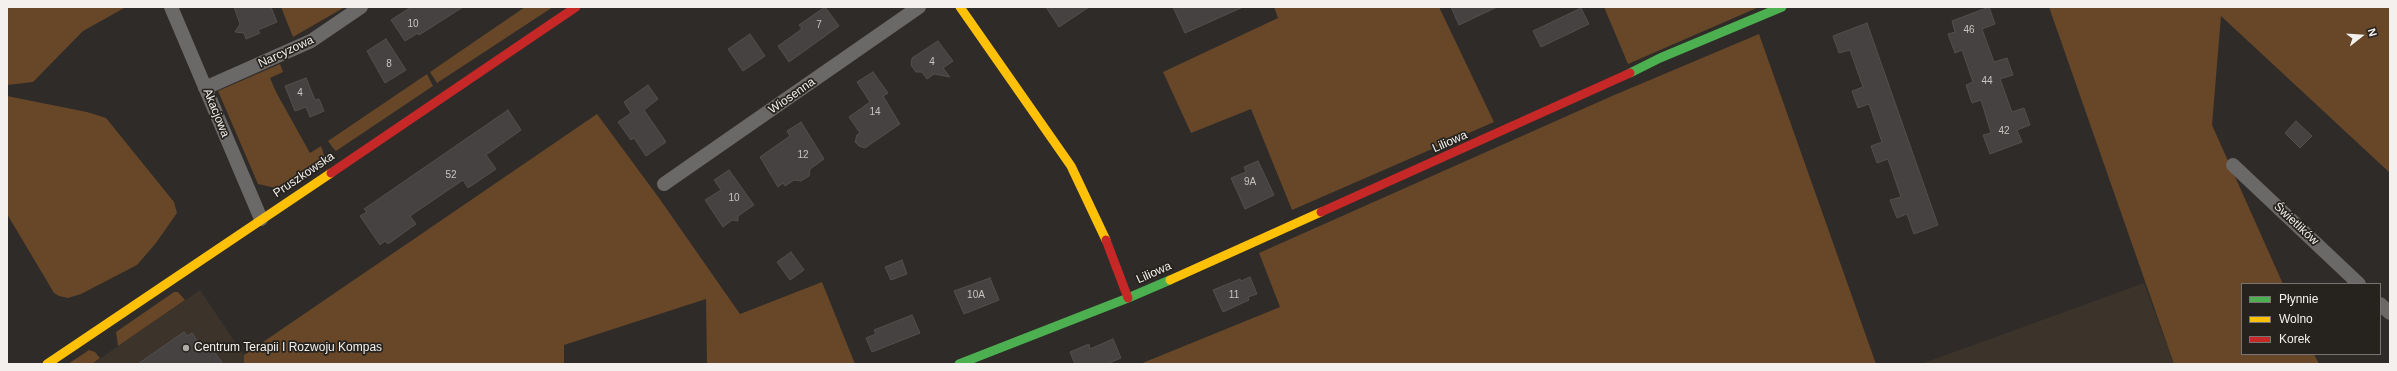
<!DOCTYPE html>
<html>
<head>
<meta charset="utf-8">
<style>
  body { margin:0 }
  #map { position:relative; width:2397px; height:371px; overflow:hidden; background:#2e2b29; font-family:Arial,sans-serif }
  canvas { display:block }
  .frame { position:absolute; inset:0; border:8px solid #f3f0ed; pointer-events:none }
  .legend { position:absolute; left:2241px; top:283px; width:140px; height:72px; box-sizing:border-box; background:#26221e; border:1px solid #787471; margin:0; padding:5px 7px; list-style:none; font-size:12px; color:#f3f0ed }
  .legend li { display:flex; align-items:center; gap:8px; height:20px }
  .legend b { width:20px; border:1px solid #787471 }
  .north { position:absolute; left:2341px; top:16px; width:40px; height:40px; -webkit-text-stroke:3px #26221e; paint-order:stroke; rotate:73deg; font-size:11px; font-weight:700; line-height:16px; text-align:center; color:#f3f0ed }
  .north::after { content:''; display:block; margin:auto; width:14px; height:18px; background:#f3f0ed; clip-path:polygon(50% 0,100% 100%,50% 72%,0 100%) }
</style>
</head>
<body>
<div id="map">
<canvas width="2397" height="371"></canvas>
<div class="frame"></div>
<ul class="legend">
<li><b style="height:5px;background:#4caf50"></b>Płynnie</li>
<li><b style="height:5px;background:#ffc107"></b>Wolno</li>
<li><b style="height:5px;background:#c62828"></b>Korek</li>
</ul>
<div class="north">N</div>
</div>
<script>
const g = document.querySelector('canvas').getContext('2d');
g.lineJoin = 'round';
function fillPath(path, color) { g.fillStyle = color; g.fill(path, 'evenodd'); }
const poly = rows => new Path2D(rows.map(r => 'M' + r).join(''));
function stroke(path, color, width, dash) { g.strokeStyle = color; g.lineWidth = width; g.lineCap = dash ? 'butt' : 'round'; g.setLineDash(dash || []); g.stroke(path); }
function drawText(font, color, halo, rows, align = 'center') {
  g.font = font + ' Arial,sans-serif'; g.lineWidth = 3.5; g.setLineDash([]); g.textBaseline = 'middle'; g.strokeStyle = halo; g.fillStyle = color; for (const [text, x, y, turn = 0] of rows) {
    g.save(); g.translate(x, y); g.rotate((+turn || 0) * Math.PI / 180); g.textAlign = isNaN(turn) ? turn : align; if (halo) g.strokeText(text, 0, 0); g.fillText(text, 0, 0); g.restore();
  }
}
fillPath(poly([
  [2144,283,2174,364,1921,364,2001,335],
  [200,290,244,355,244,364,92,364]
]), '#3c332b');
fillPath(poly([
  [7,7,126,7,83,31,33,82,7,85],
  [281,7,345,7,293,37],
  [525,7,553,7,437,83,430,72],
  [1274,7,1439,7,1494,122,1292,210,1251,109,1191,133,1163,72,1278,18],
  [1604,7,1759,7,1628,64],
  [2049,7,2390,7,2390,173,2221,16,2212,125,2283,284,2242,284,2242,354,2314,354,2319,364,2174,364],
  [1759,34,1876,364,1140,364,1280,307,1259,253,1612,96],
  [280,64,283,72,270,78,276,92,310,153,321,146,325,158,280,189,258,184,218,91],
  [427,74,433,86,336,151,333,148,328,141],
  [7,96,87,112,106,118,174,202,177,213,156,243,137,265,81,294,68,298,59,296,54,293,7,214],
  [597,114,659,198,740,314,822,282,855,364,707,364,706,299,564,345,564,364,244,364,244,355],
  [174,292,178,292,185,300,118,346,116,332],
  [89,350,95,352,100,358,92,364,68,364]
]), '#674727');
const building = poly([
  [234,7,271,7,277,22,258,30,260,33,246,39,244,33,235,32,240,24,234,7],
  [411,7,463,7,419,35,418,33,405,41,391,20,411,7],
  [825,7,839,26,789,62,778,46,802,29,799,25,825,7],
  [1046,7,1089,7,1059,27,1046,7],
  [1173,7,1243,7,1185,33,1173,7],
  [1451,7,1497,7,1459,25,1451,7],
  [1989,7,1995,24,1982,29,1994,62,2007,58,2013,75,2000,79,2012,112,2024,108,2030,125,2017,130,2022,142,1990,154,1983,135,1991,133,1981,100,1972,103,1966,85,1973,82,1962,50,1955,53,1948,34,1955,32,1952,21,1989,7],
  [1581,8,1589,24,1541,47,1533,31,1581,8],
  [1867,23,1938,225,1914,234,1907,214,1897,218,1890,200,1901,197,1888,159,1877,163,1871,146,1882,142,1869,104,1858,108,1852,91,1863,87,1850,50,1839,53,1833,36,1867,23],
  [750,34,765,56,743,71,728,49,750,34],
  [386,39,406,70,385,83,367,51,386,39],
  [938,41,953,61,943,68,950,77,934,74,927,79,922,72,916,72,911,65,912,58,938,41],
  [873,72,888,93,883,96,900,124,865,148,859,146,855,142,857,135,860,133,849,117,870,102,857,82,873,72],
  [306,78,315,100,319,99,324,111,310,117,306,107,295,111,285,86,306,78],
  [648,85,658,99,644,110,666,142,646,156,634,138,631,140,618,122,631,113,624,102,648,85],
  [508,110,521,130,486,155,496,169,468,188,463,180,410,216,416,224,388,244,385,241,380,245,360,216,367,212,364,209,508,110],
  [2296,121,2312,136,2300,148,2285,133,2296,121],
  [801,122,824,159,810,169,809,176,801,181,794,180,785,186,783,183,778,187,760,157,790,136,787,131,801,122],
  [1258,161,1274,195,1245,209,1231,178,1246,172,1244,167,1258,161],
  [729,170,754,205,738,216,738,221,732,220,723,227,705,200,721,190,714,180,729,170],
  [791,252,804,270,790,280,777,262,791,252],
  [902,260,907,274,891,280,885,267,902,260],
  [1250,277,1257,294,1248,297,1249,300,1223,312,1213,290,1240,279,1241,281,1250,277],
  [990,278,999,300,964,314,954,291,990,278],
  [912,315,920,333,872,352,866,338,876,334,874,330,912,315],
  [184,332,187,336,192,333,204,351,210,346,223,364,138,364,184,332],
  [1113,339,1121,358,1107,364,1075,364,1070,352,1089,344,1090,349,1113,339]
]);
fillPath(building, '#454241');
stroke(building, '#52504e', 1);
stroke(poly([
  [171,7,261,219],
  [205,88,311,41,361,7],
  [2233,165,2359,284],
  [664,184,919,7],
  [2380,304,2390,313]
]), '#6b6968', 14);
stroke(poly([
  [1630,73,1660,58,1782,7],
  [959,364,1128,298,1170,280]
]), '#4caf50', 9);
stroke(poly([
  [960,7,1071,166,1106,240],
  [1170,280,1321,212],
  [47,364,331,173]
]), '#ffc107', 9);
stroke(poly([
  [331,173,576,7],
  [1321,212,1630,73],
  [1106,240,1128,298]
]), '#c62828', 9);
for (const [x, y, r, color] of [
  [186,348,4,"#aeaba8"]
]) { const dot = new Path2D(); dot.arc(x, y, r, 0, 2 * Math.PI); g.fillStyle = color; g.fill(dot); stroke(dot, '#26221e', 1.5); }
drawText('10px', '#c8c4c2', null, [
  ["10",413,24],
  ["7",819,25],
  ["46",1969,30],
  ["4",932,62],
  ["8",389,64],
  ["44",1987,81],
  ["4",300,93],
  ["14",875,112],
  ["42",2004,131],
  ["12",803,155],
  ["52",451,175],
  ["9A",1250,182],
  ["10",734,198],
  ["10A",976,295],
  ["11",1234,295]
]);
drawText('12px', '#f3f0ed', '#26221e', [
  ["Narcyzowa",286,52,-25],
  ["Wiosenna",792,96,-35],
  ["Akacjowa",216,113,68],
  ["Liliowa",1450,142,-24],
  ["Pruszkowska",304,175,-34],
  ["Świetlików",2296,224,43],
  ["Liliowa",1154,273,-24]
]);
drawText('12px', '#f3f0ed', '#26221e', [
  ["Centrum Terapii I Rozwoju Kompas",194,348]
], 'left');
</script>
</body>
</html>
